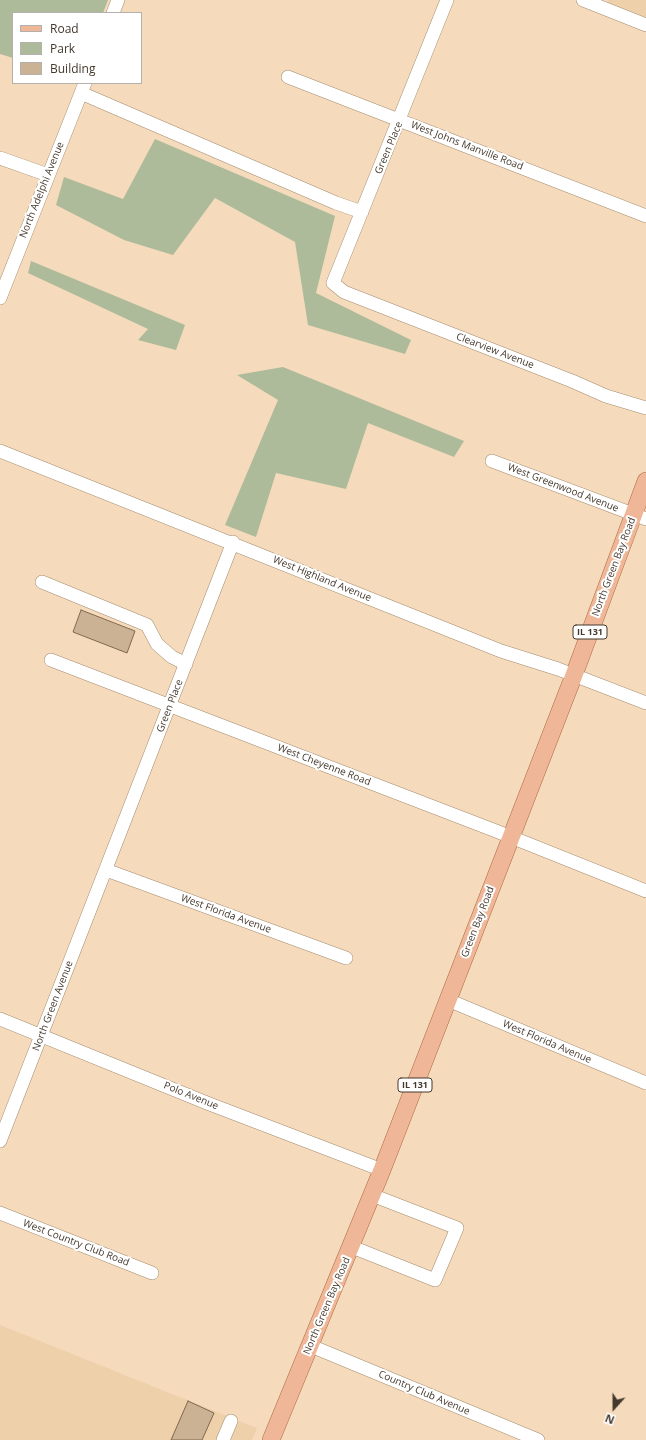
<!DOCTYPE html>
<html>
<head>
<meta charset="utf-8">
<style>
  body { margin:0 }
  #map { position:relative; width:646px; height:1440px; overflow:hidden; background:#f5dbbc; font-family:"Open Sans",sans-serif }
  canvas { display:block }
  .legend { position:absolute; left:12px; top:12px; width:130px; height:72px; box-sizing:border-box; background:#fff; border:1px solid #b4b0ab; margin:0; padding:5px 7px; list-style:none; font-size:12px; color:#44392d }
  .legend li { display:flex; align-items:center; gap:8px; height:20px }
  .legend b { width:20px; border:1px solid #b4b0ab }
  .north { position:absolute; left:594px; top:1388px; width:40px; height:40px; -webkit-text-stroke:3px #fff; paint-order:stroke; rotate:201deg; font-size:11px; font-weight:700; line-height:16px; text-align:center; color:#44392d }
  .north::after { content:''; display:block; margin:auto; width:14px; height:18px; background:#44392d; clip-path:polygon(50% 0,100% 100%,50% 72%,0 100%) }
</style>
</head>
<body>
<div id="map">
<canvas width="646" height="1440"></canvas>
<ul class="legend">
<li><b style="height:5px;background:#efb697"></b>Road</li>
<li><b style="height:11px;background:#adbb9b"></b>Park</li>
<li><b style="height:11px;background:#cbb294"></b>Building</li>
</ul>
<div class="north">N</div>
</div>
<script>
const g = document.querySelector('canvas').getContext('2d');
g.lineJoin = 'round';
function fillPath(path, color) { g.fillStyle = color; g.fill(path, 'evenodd'); }
const poly = rows => new Path2D(rows.map(r => 'M' + r).join(''));
function stroke(path, color, width, dash) { g.strokeStyle = color; g.lineWidth = width; g.lineCap = dash ? 'butt' : 'round'; g.setLineDash(dash || []); g.stroke(path); }
function drawText(font, color, halo, rows, align = 'center') {
  g.font = font + ' "Open Sans",sans-serif'; g.lineWidth = 4; g.setLineDash([]); g.textBaseline = 'middle'; g.strokeStyle = halo; g.fillStyle = color; for (const [text, x, y, turn = 0] of rows) {
    g.save(); g.translate(x, y); g.rotate((+turn || 0) * Math.PI / 180); g.textAlign = isNaN(turn) ? turn : align; if (halo) g.strokeText(text, 0, 0); g.fillText(text, 0, 0); g.restore();
  }
}
fillPath(poly([
  [608,0,646,0,646,18,606,4],
  [0,1325,257,1428,252,1440,0,1440]
]), '#eed0ab');
fillPath(poly([
  [0,0,108,0,103,13,13,13,13,58,0,54],
  [155,139,335,216,316,293,411,340,405,354,308,325,295,242,215,198,173,255,124,240,56,205,64,177,123,199],
  [31,261,185,325,176,350,138,340,148,329,28,273],
  [283,367,464,441,454,457,368,423,346,489,276,473,256,537,225,525,278,400,237,375]
]), '#adbb9b');
const building = poly([
  [81,610,135,631,127,653,73,632,81,610],
  [188,1401,214,1413,202,1440,171,1440,188,1401]
]);
fillPath(building, '#cbb294');
stroke(building, '#80694e', 1);
const minor = poly([
  [447,0,333,283,344,292,572,381,606,396,646,408],
  [583,0,646,25],
  [113,13,118,0],
  [288,77,646,216],
  [81,93,336,203,362,212],
  [0,158,48,175],
  [0,298,85,83],
  [0,451,501,651,558,669,646,703],
  [492,461,646,519],
  [42,582,147,625,157,644,172,657,186,664],
  [51,660,496,831,646,891],
  [106,870,346,958],
  [448,1000,646,1083],
  [0,1019,207,1103,382,1170],
  [0,1141,233,542],
  [0,1213,152,1273],
  [352,1247,435,1280,457,1228,372,1195],
  [311,1346,538,1440],
  [223,1440,231,1421]
]);
const major = poly([
  [271,1440,382,1170,574,675,646,481]
]);
stroke(minor, '#a48c6f', 14);
stroke(major, '#ad6b44', 18);
stroke(minor, '#fff', 13);
stroke(major, '#efb697', 17);
for (const [x, y, w] of [
  [590,632,34],
  [415,1085,34]
]) { const box = new Path2D(); box.roundRect(x - w / 2, y - 7, w, 14, 3); g.fillStyle = '#fff'; g.fill(box); stroke(box, '#44392d', 1); }
drawText('bold 9px', '#44392d', null, [
  ["IL 131",590,632],
  ["IL 131",415,1085]
]);
drawText('10px', '#44392d', '#fff', [
  ["West Johns Manville Road",467,146,21],
  ["Green Place",389,148,-67],
  ["North Adelphi Avenue",42,190,-68],
  ["Clearview Avenue",495,351,21],
  ["West Greenwood Avenue",563,488,21],
  ["North Green Bay Road",614,567,-69],
  ["West Highland Avenue",322,579,22],
  ["Green Place",170,706,-69],
  ["West Cheyenne Road",324,765,21],
  ["West Florida Avenue",226,914,20],
  ["Green Bay Road",478,922,-69],
  ["North Green Avenue",53,1006,-69],
  ["West Florida Avenue",547,1042,23],
  ["Polo Avenue",191,1096,22],
  ["West Country Club Road",76,1243,21],
  ["North Green Bay Road",327,1306,-67],
  ["Country Club Avenue",424,1393,23]
]);
</script>
</body>
</html>
